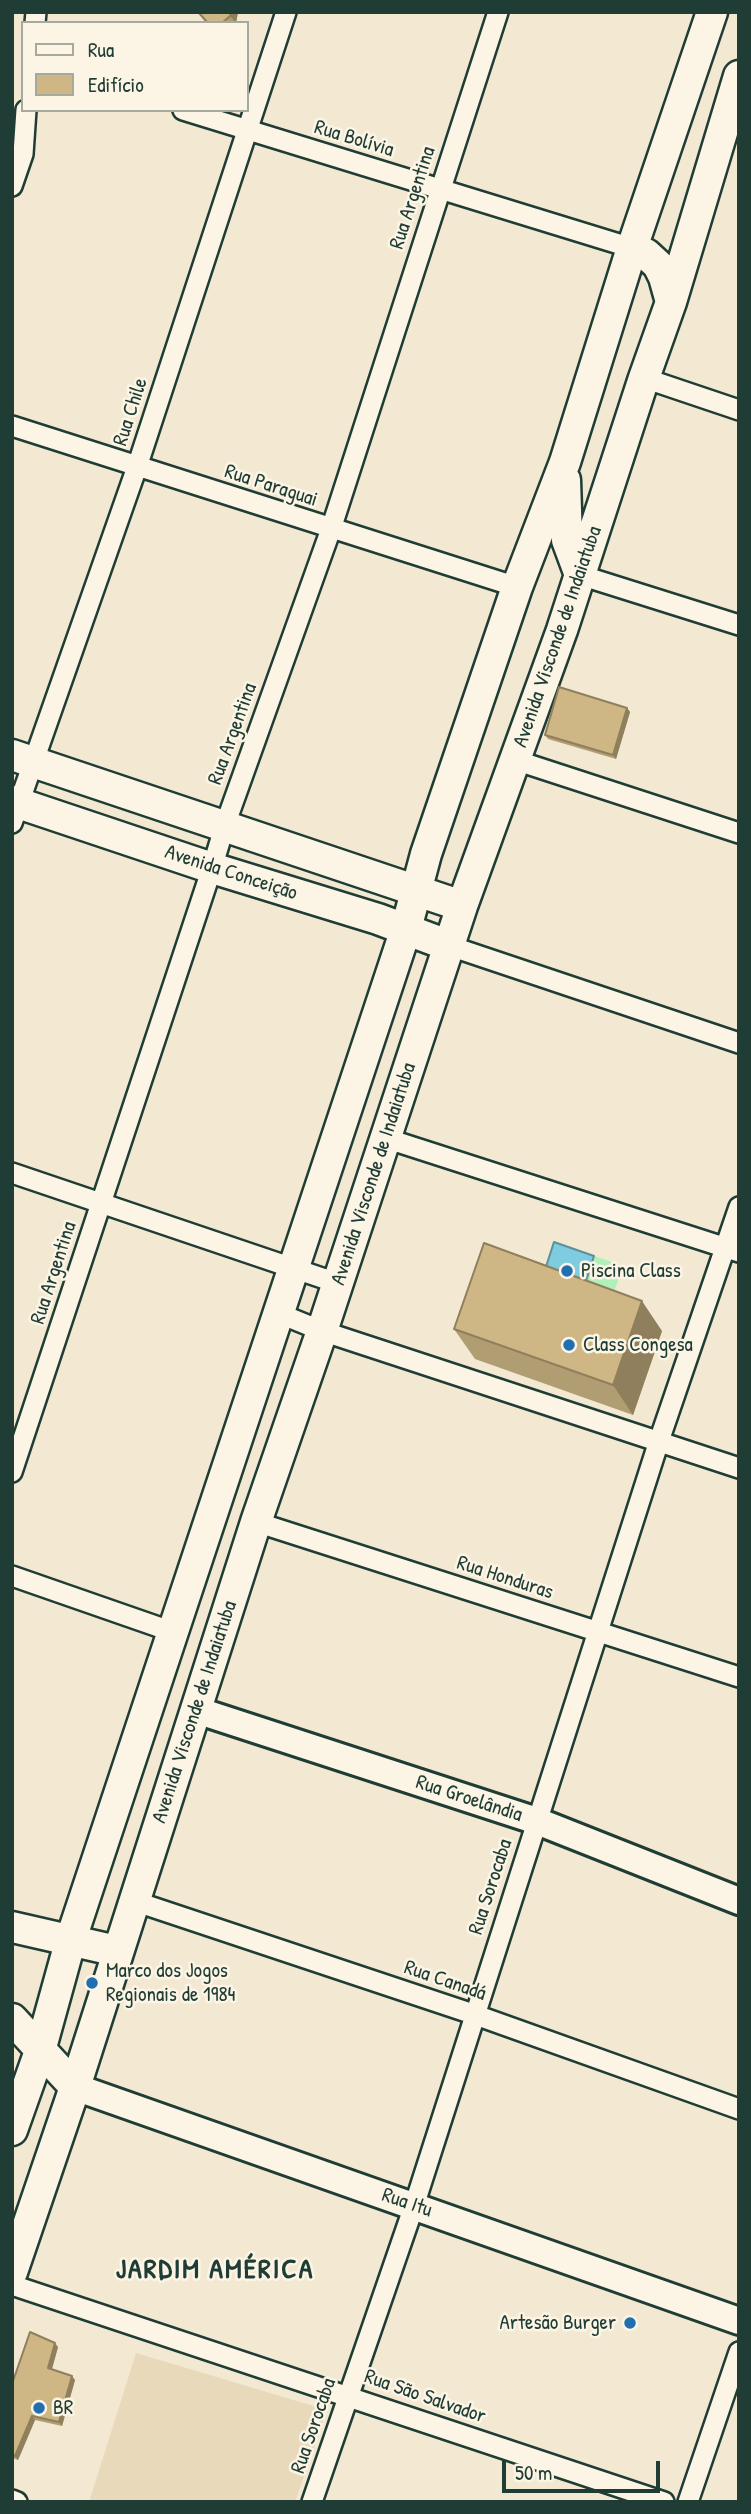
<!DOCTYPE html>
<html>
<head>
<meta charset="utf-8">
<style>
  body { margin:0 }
  #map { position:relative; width:751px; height:2514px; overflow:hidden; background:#f3e8d2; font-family:"Patrick Hand",sans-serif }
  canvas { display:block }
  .frame { position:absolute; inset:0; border:14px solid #1f3d34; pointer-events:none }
  .legend { position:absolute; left:21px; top:21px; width:228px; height:91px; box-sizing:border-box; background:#fcf5e5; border:2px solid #a4ab9e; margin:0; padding:9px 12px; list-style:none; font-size:21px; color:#1f3d34 }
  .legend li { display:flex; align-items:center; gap:14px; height:35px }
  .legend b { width:35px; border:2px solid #a4ab9e }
  .scale { position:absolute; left:502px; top:2461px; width:158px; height:32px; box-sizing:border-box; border:4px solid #1f3d34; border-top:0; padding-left:9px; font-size:21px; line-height:24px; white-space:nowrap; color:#1f3d34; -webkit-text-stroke:5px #fcf5e5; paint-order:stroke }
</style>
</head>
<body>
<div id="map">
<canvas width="751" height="2514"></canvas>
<div class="frame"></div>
<ul class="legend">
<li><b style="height:9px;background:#fcf5e5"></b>Rua</li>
<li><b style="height:19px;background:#ceb685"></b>Edifício</li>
</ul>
<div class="scale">50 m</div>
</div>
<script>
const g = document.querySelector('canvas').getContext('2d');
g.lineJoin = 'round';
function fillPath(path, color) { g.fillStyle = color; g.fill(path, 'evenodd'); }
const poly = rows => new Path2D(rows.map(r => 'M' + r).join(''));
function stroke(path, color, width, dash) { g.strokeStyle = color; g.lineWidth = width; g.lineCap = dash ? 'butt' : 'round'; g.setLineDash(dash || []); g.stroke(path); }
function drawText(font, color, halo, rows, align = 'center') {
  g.font = font + ' "Patrick Hand",sans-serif'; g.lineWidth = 5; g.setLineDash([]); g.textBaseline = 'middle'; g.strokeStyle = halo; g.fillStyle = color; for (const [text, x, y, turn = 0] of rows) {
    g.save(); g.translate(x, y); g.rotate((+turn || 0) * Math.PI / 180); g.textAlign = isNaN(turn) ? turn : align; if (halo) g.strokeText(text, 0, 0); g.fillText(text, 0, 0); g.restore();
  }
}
fillPath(poly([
  [136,2353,327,2410,295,2502,89,2502]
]), '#e8d9bb');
fillPath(poly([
  [595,1256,623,1266,608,1310,581,1300]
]), '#b1f0b8');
const water = poly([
  [554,1242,594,1256,580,1300,540,1285,554,1242]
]);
fillPath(water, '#7fcbdf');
stroke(water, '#59929b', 2);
const street = poly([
  [35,23,36,12],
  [183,110,632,248],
  [12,186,23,154,26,110],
  [644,378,739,410],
  [12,426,517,587],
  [580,575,739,625],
  [515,760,739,833],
  [12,823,137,467,286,12],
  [450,946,739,1043],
  [385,1138,739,1252],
  [12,1173,337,1283],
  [278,1313,322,1331,739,1468],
  [12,1472,212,868,225,825,331,529,498,12],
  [256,1522,739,1677],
  [12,1576,173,1632],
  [134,1901,473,2014,739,2109],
  [12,2285,664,2502],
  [12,2500,17,2502],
  [312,2502,414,2206,659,1441,739,1207],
  [688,2502,739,2352]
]);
const secondary = poly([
  [196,1710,537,1821,739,1901],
  [75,2087,739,2321]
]);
const primary = poly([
  [632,248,646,254,658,265,664,277,671,302],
  [565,480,567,540,580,575],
  [12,755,462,906],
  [12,801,212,868,378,919,450,946],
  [12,1927,117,1951],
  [12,2019,75,2087],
  [12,2130,40,2051,71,1939,406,929,426,854,517,587,565,462,632,248,712,12],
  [12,2272,75,2087,256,1522,322,1331,462,906,562,630,644,378,671,302,739,76]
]);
stroke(street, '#1f3d34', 24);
stroke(secondary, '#1f3d34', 32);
stroke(primary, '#1f3d34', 35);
stroke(street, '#fcf5e5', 19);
stroke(secondary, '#fcf5e5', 26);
stroke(primary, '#fcf5e5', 30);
fillPath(poly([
  [198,12,238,12,236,23,206,23],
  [627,708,630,712,616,759,548,739,545,735],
  [454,1329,662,1331,633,1415,475,1359],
  [58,2347,52,2369,75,2380,62,2426,35,2420,18,2460,12,2458,12,2384]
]), '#b19d72');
fillPath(poly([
  [231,12,238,12,236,23,230,16],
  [627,708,630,712,616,759,613,755],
  [642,1301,662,1331,633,1415,613,1385],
  [55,2343,58,2347,51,2372,48,2368],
  [72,2376,75,2380,62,2426,59,2422],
  [32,2416,35,2420,18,2460,15,2456]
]), '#907f5d');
const building = poly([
  [198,12,231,12,230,16,222,23,208,23,198,12],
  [559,687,627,708,613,755,545,735,559,687],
  [484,1243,642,1301,613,1385,454,1329,484,1243],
  [30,2332,55,2343,48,2368,72,2376,59,2422,32,2416,15,2456,12,2455,12,2384,30,2332]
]);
fillPath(building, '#ceb685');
stroke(building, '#907f5d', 2);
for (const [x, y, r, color] of [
  [567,1271,7,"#1f6fb2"],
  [569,1345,7,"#1f6fb2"],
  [92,1983,7,"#1f6fb2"],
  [630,2323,7,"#1f6fb2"],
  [39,2408,7,"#1f6fb2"]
]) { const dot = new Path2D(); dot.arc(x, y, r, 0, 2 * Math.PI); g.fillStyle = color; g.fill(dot); stroke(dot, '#fcf5e5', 2.5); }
drawText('21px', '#1f3d34', '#fcf5e5', [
  ["Rua Bolívia",354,139,17],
  ["Rua Argentina",413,198,-72],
  ["Rua Chile",131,412,-72],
  ["Rua Paraguai",271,486,18],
  ["Avenida Visconde de Indaiatuba",558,637,-71],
  ["Rua Argentina",233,734,-70],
  ["Avenida Conceição",231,873,18],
  ["Avenida Visconde de Indaiatuba",374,1174,-72],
  ["Rua Argentina",54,1273,-72],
  ["Rua Honduras",505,1578,18],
  ["Avenida Visconde de Indaiatuba",195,1712,-72],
  ["Rua Groelândia",469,1799,18],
  ["Rua Sorocaba",491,1887,-72],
  ["Rua Canadá",445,1981,19],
  ["Rua Itu",407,2203,19],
  ["Rua São Salvador",425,2397,19],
  ["Rua Sorocaba",314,2426,-71]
]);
drawText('21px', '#1f3d34', '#fcf5e5', [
  ["Piscina Class",581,1271],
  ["Class Congesa",583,1345],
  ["Marco dos Jogos",106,1971],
  ["Regionais de 1984",106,1995],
  ["Artesão Burger",616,2323,"right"],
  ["BR",53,2408]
], 'left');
g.letterSpacing = '2px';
drawText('bold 28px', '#1f3d34', '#fcf5e5', [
  ["JARDIM AMÉRICA",215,2271]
]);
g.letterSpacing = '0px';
</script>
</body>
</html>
